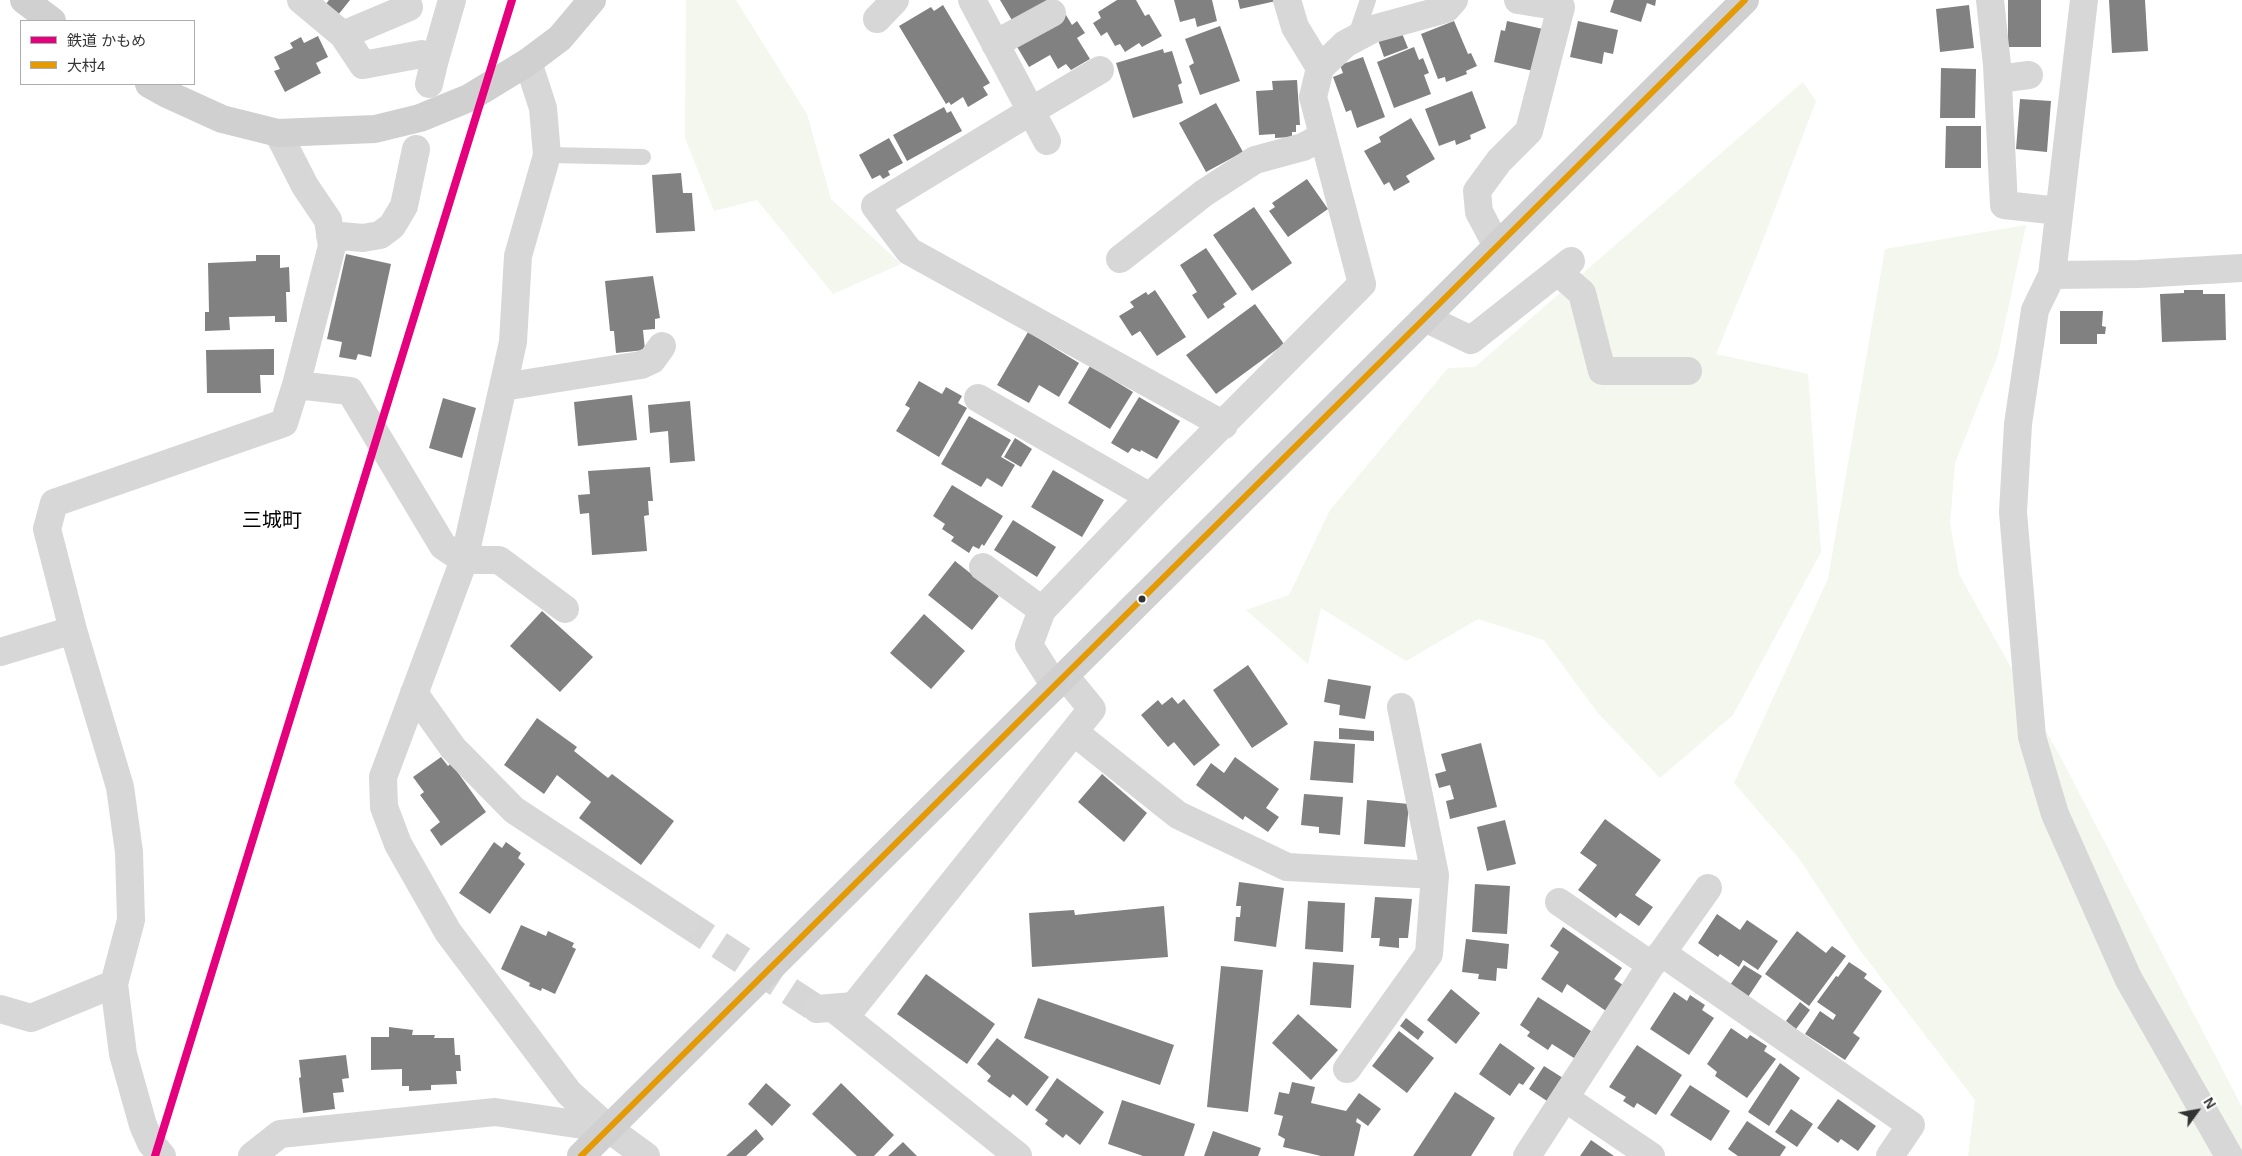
<!DOCTYPE html>
<html>
<head>
<meta charset="utf-8">
<style>
  body { margin:0 }
  #map { position:relative; width:2242px; height:1156px; overflow:hidden; background:#fff; font-family:Arial,"Noto Sans JP",sans-serif }
  canvas { display:block }
  .legend { position:absolute; left:20px; top:20px; width:175px; height:65px; box-sizing:border-box; background:#fff; border:1px solid #adadad; margin:0; padding:6px 9px; list-style:none; font-size:15px; color:#333 }
  .legend li { display:flex; align-items:center; gap:10px; height:25px }
  .legend b { width:25px; border:1px solid #adadad }
  .north { position:absolute; left:2172px; top:1086px; width:50px; height:50px; -webkit-text-stroke:4px #fff; paint-order:stroke; rotate:58deg; font-size:14px; font-weight:700; line-height:20px; text-align:center; color:#333 }
  .north::after { content:''; display:block; margin:auto; width:18px; height:22px; background:#333; clip-path:polygon(50% 0,100% 100%,50% 72%,0 100%) }
</style>
</head>
<body>
<div id="map">
<canvas width="2242" height="1156"></canvas>
<ul class="legend">
<li><b style="height:6px;background:#e5007d"></b>鉄道 かもめ</li>
<li><b style="height:6px;background:#e39a05"></b>大村4</li>
</ul>
<div class="north">N</div>
</div>
<script>
const g = document.querySelector('canvas').getContext('2d');
g.lineJoin = 'round';
function fillPath(path, color) { g.fillStyle = color; g.fill(path, 'evenodd'); }
const poly = rows => new Path2D(rows.map(r => 'M' + r).join(''));
function stroke(path, color, width, dash) { g.strokeStyle = color; g.lineWidth = width; g.lineCap = dash ? 'butt' : 'round'; g.setLineDash(dash || []); g.stroke(path); }
function drawText(font, color, halo, rows, align = 'center') {
  g.font = font + ' Arial,"Noto Sans JP",sans-serif'; g.lineWidth = 5; g.setLineDash([]); g.textBaseline = 'middle'; g.strokeStyle = halo; g.fillStyle = color; for (const [text, x, y, turn = 0] of rows) {
    g.save(); g.translate(x, y); g.rotate((+turn || 0) * Math.PI / 180); g.textAlign = isNaN(turn) ? turn : align; if (halo) g.strokeText(text, 0, 0); g.fillText(text, 0, 0); g.restore();
  }
}
fillPath(poly([
  [686,0,736,0,807,114,831,199,901,264,833,294,757,200,714,211,685,138],
  [1803,82,1816,101,1760,248,1716,354,1808,374,1821,552,1733,715,1660,778,1598,713,1544,640,1478,619,1406,661,1321,608,1308,664,1246,610,1289,595,1330,510,1448,368,1475,367],
  [2026,225,1998,355,1955,463,1950,523,1959,574,2061,758,2242,1107,2242,1156,1968,1156,1975,1100,1859,949,1798,857,1734,783,1828,579,1885,249]
]), '#f3f7ee');
fillPath(poly([
  [329,0,350,0,338,15,326,4],
  [1000,0,1056,0,1013,22],
  [1117,0,1136,0,1145,16,1149,14,1162,36,1142,47,1139,43,1125,52,1120,44,1115,46,1107,32,1101,36,1093,23,1101,18,1098,12],
  [1174,0,1212,0,1217,21,1197,27,1195,18,1180,22],
  [1238,0,1276,0,1276,1,1240,9],
  [1614,0,1656,0,1655,6,1647,3,1641,22,1610,12],
  [2008,0,2041,0,2041,47,2008,47],
  [2109,0,2145,0,2148,51,2112,53],
  [943,5,990,83,983,87,988,95,968,107,963,97,951,105,949,102,946,104,899,26,931,7,934,11],
  [1969,5,1974,48,1940,52,1936,9],
  [1066,15,1072,25,1077,21,1085,33,1077,38,1090,59,1071,70,1066,64,1058,69,1050,55,1029,67,1016,45],
  [1454,21,1468,54,1471,53,1477,66,1466,71,1467,74,1446,82,1445,77,1438,79,1421,34],
  [1507,21,1543,29,1533,71,1494,62,1501,30,1505,31],
  [1578,21,1618,30,1613,54,1604,52,1602,64,1570,57],
  [1220,26,1240,81,1200,95,1189,66,1194,63,1185,39],
  [1401,31,1408,48,1384,57,1378,40],
  [318,36,328,57,316,63,321,73,285,92,274,71,280,69,274,57,293,48,290,43,301,37,304,43],
  [1414,47,1419,60,1423,58,1429,73,1424,75,1431,94,1394,108,1377,62],
  [1163,49,1164,53,1172,51,1182,83,1178,85,1183,103,1133,118,1116,63],
  [1363,57,1385,117,1357,128,1351,110,1346,112,1333,77,1343,73,1340,65],
  [1941,68,1976,69,1975,118,1940,118],
  [1297,80,1300,125,1296,125,1296,132,1292,132,1292,137,1275,138,1275,134,1259,135,1256,91,1273,90,1272,81],
  [1472,91,1486,128,1470,135,1471,139,1456,145,1455,140,1439,146,1425,109],
  [2020,99,2051,101,2047,152,2016,149],
  [1216,103,1243,152,1206,172,1179,123],
  [944,107,947,113,951,111,962,131,907,161,893,135],
  [1411,118,1435,159,1406,176,1410,182,1394,191,1389,182,1384,185,1364,151,1381,142,1379,137],
  [1946,126,1981,126,1981,168,1945,168],
  [889,138,903,163,888,171,890,175,883,179,880,175,872,179,859,155],
  [681,173,683,193,692,193,695,231,656,233,652,175],
  [1307,179,1328,209,1288,237,1269,211,1275,207,1272,203],
  [1254,207,1292,263,1252,291,1213,235],
  [1206,248,1237,294,1223,304,1225,307,1208,319,1192,295,1197,292,1180,265],
  [346,254,391,264,371,357,358,354,356,360,339,357,342,342,327,339],
  [256,255,280,255,280,268,289,267,290,292,286,292,287,322,275,322,275,316,229,317,230,330,205,331,205,312,209,312,208,263,256,261],
  [653,276,660,318,655,319,655,329,643,330,645,350,616,353,614,331,610,331,605,281],
  [1155,290,1186,337,1157,356,1140,331,1132,336,1119,316,1134,307,1130,302,1146,292,1148,295],
  [2184,290,2203,290,2203,294,2225,294,2226,340,2162,342,2160,294,2184,293],
  [1255,304,1284,344,1216,394,1186,355],
  [2060,311,2103,311,2102,326,2106,327,2105,334,2097,334,2097,344,2060,344],
  [1028,332,1079,363,1059,397,1039,385,1029,403,997,385],
  [274,349,274,375,260,375,261,393,207,393,206,350],
  [1090,366,1133,392,1110,429,1068,403],
  [919,381,942,394,946,387,962,396,958,403,967,408,939,457,896,431,910,408,905,405],
  [632,395,637,440,578,446,574,402],
  [1139,397,1180,421,1157,459,1141,450,1140,452,1132,448,1128,453,1111,443],
  [443,398,476,408,462,458,429,448],
  [690,401,695,461,670,463,668,431,650,433,648,405],
  [969,416,1011,440,1001,457,1015,465,1002,487,987,478,981,487,941,464],
  [1015,438,1032,449,1021,467,1004,457],
  [650,467,653,501,648,501,649,515,644,516,647,551,592,555,589,513,580,514,578,495,590,494,588,471],
  [1053,470,1104,500,1082,537,1031,507],
  [952,485,1003,516,984,546,982,544,979,549,973,546,969,553,951,541,954,537,942,529,945,524,933,516],
  [1013,520,1056,547,1037,577,994,550],
  [955,561,999,596,972,630,928,595],
  [542,611,593,657,560,692,510,646],
  [924,614,965,651,931,689,890,653],
  [1248,665,1288,724,1252,748,1213,690],
  [1328,679,1371,686,1365,719,1339,715,1340,705,1324,702],
  [1172,697,1178,704,1184,699,1220,745,1194,766,1174,742,1168,747,1141,715,1158,700,1162,705],
  [537,718,577,747,574,751,608,778,612,774,674,821,641,865,579,818,591,802,557,775,544,794,504,765],
  [1339,728,1374,731,1374,741,1339,739],
  [1314,741,1355,744,1353,783,1310,780],
  [1481,743,1497,807,1450,819,1446,801,1454,799,1450,785,1439,788,1435,774,1446,771,1441,754],
  [441,757,448,766,451,763,486,812,441,846,430,830,440,822,420,795,424,792,413,777],
  [1235,757,1279,789,1266,808,1279,817,1268,832,1245,816,1243,820,1196,785,1211,763,1224,773],
  [1102,774,1147,813,1124,842,1078,802],
  [1304,794,1343,797,1340,835,1319,833,1319,827,1301,825],
  [1367,800,1409,804,1405,847,1364,844],
  [1605,819,1661,860,1635,895,1653,907,1639,926,1620,913,1616,918,1578,890,1597,865,1580,853],
  [1505,820,1516,864,1487,871,1477,827],
  [494,842,502,848,506,842,521,853,518,858,525,864,490,914,459,893],
  [1239,882,1284,888,1276,947,1234,941,1236,917,1240,917,1241,906,1236,906],
  [1475,884,1510,886,1507,934,1472,932],
  [1375,897,1412,899,1408,938,1399,938,1399,948,1379,946,1380,938,1371,938],
  [1308,901,1345,903,1343,952,1305,949],
  [1164,906,1168,957,1032,967,1029,913,1074,910,1075,915],
  [1717,914,1740,930,1747,920,1778,941,1758,970,1743,960,1739,967,1720,954,1718,957,1698,943],
  [521,925,546,936,548,931,574,943,572,947,576,949,555,994,542,988,541,991,529,986,530,983,501,969],
  [1563,927,1622,968,1614,979,1623,985,1606,1011,1567,984,1562,993,1541,979,1559,952,1550,946],
  [1797,931,1826,953,1832,946,1846,956,1809,1006,1765,974],
  [1466,939,1509,944,1507,969,1497,968,1496,981,1478,979,1479,974,1462,972],
  [1313,962,1354,965,1351,1008,1310,1005],
  [1849,962,1867,974,1864,978,1882,991,1853,1033,1860,1038,1845,1060,1805,1034,1820,1011,1833,1020,1836,1015,1817,1002,1836,976,1838,977],
  [1744,965,1762,976,1748,997,1730,985],
  [1221,966,1263,970,1248,1112,1207,1107],
  [926,974,995,1024,967,1064,897,1014],
  [1451,989,1480,1013,1456,1044,1427,1020],
  [1674,992,1687,1001,1690,995,1705,1005,1702,1010,1714,1018,1689,1055,1650,1029],
  [1538,997,1591,1031,1574,1058,1552,1044,1548,1050,1527,1036,1530,1032,1520,1025],
  [1038,998,1174,1045,1160,1085,1024,1038],
  [1800,1002,1810,1010,1796,1029,1786,1021],
  [1298,1014,1338,1050,1311,1080,1272,1043],
  [1406,1018,1424,1032,1418,1040,1400,1026],
  [389,1027,413,1030,412,1035,435,1035,434,1038,454,1038,455,1055,460,1055,461,1071,456,1071,457,1084,431,1085,431,1090,409,1091,409,1086,402,1086,402,1069,371,1070,371,1037,389,1037],
  [1731,1028,1747,1039,1750,1035,1767,1046,1764,1051,1776,1059,1747,1098,1715,1076,1717,1072,1707,1064],
  [1399,1031,1434,1058,1407,1093,1372,1066],
  [997,1038,1049,1077,1027,1106,1013,1094,1010,1098,987,1081,991,1076,977,1064],
  [1500,1043,1535,1068,1523,1085,1519,1083,1510,1096,1479,1074],
  [1637,1045,1682,1075,1656,1115,1637,1103,1634,1108,1623,1101,1626,1097,1609,1087],
  [346,1055,349,1078,342,1079,344,1092,333,1093,335,1109,303,1113,299,1078,301,1077,299,1060],
  [1780,1063,1800,1078,1769,1126,1748,1112],
  [1544,1066,1563,1078,1547,1101,1529,1089],
  [1057,1078,1104,1112,1080,1145,1066,1134,1063,1138,1045,1124,1048,1120,1035,1110],
  [1292,1082,1315,1087,1311,1103,1346,1111,1359,1093,1381,1109,1368,1126,1357,1118,1356,1122,1361,1125,1354,1156,1321,1156,1283,1147,1285,1139,1278,1135,1283,1116,1274,1114,1279,1092,1289,1094],
  [766,1083,791,1105,772,1126,748,1104],
  [841,1083,894,1135,874,1156,857,1156,812,1114],
  [1690,1085,1730,1111,1711,1141,1670,1115],
  [1455,1092,1495,1118,1471,1156,1413,1156],
  [1838,1099,1876,1126,1858,1151,1841,1139,1838,1143,1817,1128],
  [1122,1100,1195,1124,1184,1156,1143,1156,1108,1144],
  [1791,1109,1813,1124,1797,1147,1775,1132],
  [1747,1121,1786,1147,1780,1156,1738,1156,1728,1149],
  [756,1129,764,1139,746,1156,726,1156],
  [1213,1131,1261,1148,1258,1156,1204,1156],
  [1591,1140,1614,1156,1580,1156],
  [903,1142,917,1156,888,1156]
]), '#818181');
stroke(poly([
  [684,922,817,1009]
]), '#d6d6d6', 28, [28, 14]);
stroke(poly([
  [1355,38,1368,0],
  [547,155,643,157]
]), '#d7d7d7', 16);
stroke(poly([
  [301,0,343,35,409,7],
  [972,0,1031,111,1100,70],
  [1287,0,1295,27,1320,68],
  [1990,0,1997,65,2004,205,2059,211],
  [2084,0,2052,275,2035,310,2018,424,2013,512,2032,737,2055,814,2128,978,2229,1156],
  [877,19,895,0],
  [343,35,363,65,422,54,434,63,429,84],
  [995,44,1052,13],
  [528,62,543,108,547,155,518,256,513,342,464,560,383,777,384,807,398,844,448,932,569,1093,609,1129,646,1156],
  [434,63,452,0],
  [1998,79,2029,75],
  [278,133,305,186,328,220,332,246,296,385,350,391,443,546,464,560,499,560,565,609],
  [1047,141,1031,111,875,206,909,251,1224,425],
  [330,235,363,238,380,235,392,226,404,206,416,149],
  [1497,246,1479,212,1477,191,1499,161,1529,131,1561,7,1518,0],
  [1120,259,1204,193,1255,160,1303,147,1322,137],
  [1558,272,1582,293,1602,371,1688,371],
  [2052,275,2139,274,2242,268],
  [1425,318,1471,340,1571,261],
  [503,387,641,365,652,360,662,346],
  [978,398,1150,497],
  [983,567,1042,610],
  [73,630,120,787,129,852,131,920,114,984,123,1054,143,1125,151,1143,162,1156],
  [0,652,73,630,47,529,54,503,284,423,296,385],
  [1055,686,1029,645,1042,610,1150,497,1362,284,1313,97,1320,68,1345,44,1373,29,1446,9,1454,0],
  [414,693,453,748,514,810,684,922],
  [1401,707,1435,875],
  [1074,732,1178,815,1287,867,1435,875,1429,954,1347,1069],
  [1559,902,1651,965],
  [1662,953,1708,888],
  [833,1008,1018,1156],
  [0,1009,31,1018,114,984],
  [817,1009,854,1006,1092,709,1065,676],
  [1565,1098,1651,1156],
  [252,1156,280,1134,495,1112,609,1129],
  [1527,1156,1651,965,1662,953,1911,1125,1890,1156]
]), '#d7d7d7', 28);
stroke(poly([
  [24,0,52,21],
  [149,84,167,94,222,119,278,133,375,129,420,118,469,98,528,62,560,38,592,0],
  [581,1156,1745,0]
]), '#d0d0d0', 28);
stroke(poly([
  [581,1156,1745,0]
]), '#e39a05', 6);
stroke(poly([
  [155,1156,512,0]
]), '#e5007d', 8);
for (const [x, y, r, color] of [
  [1142,599,4.5,"#333"]
]) { const dot = new Path2D(); dot.arc(x, y, r, 0, 2 * Math.PI); g.fillStyle = color; g.fill(dot); stroke(dot, '#fff', 2); }
drawText('20px', '#000', '#fff', [
  ["三城町",272,521]
]);
</script>
</body>
</html>
